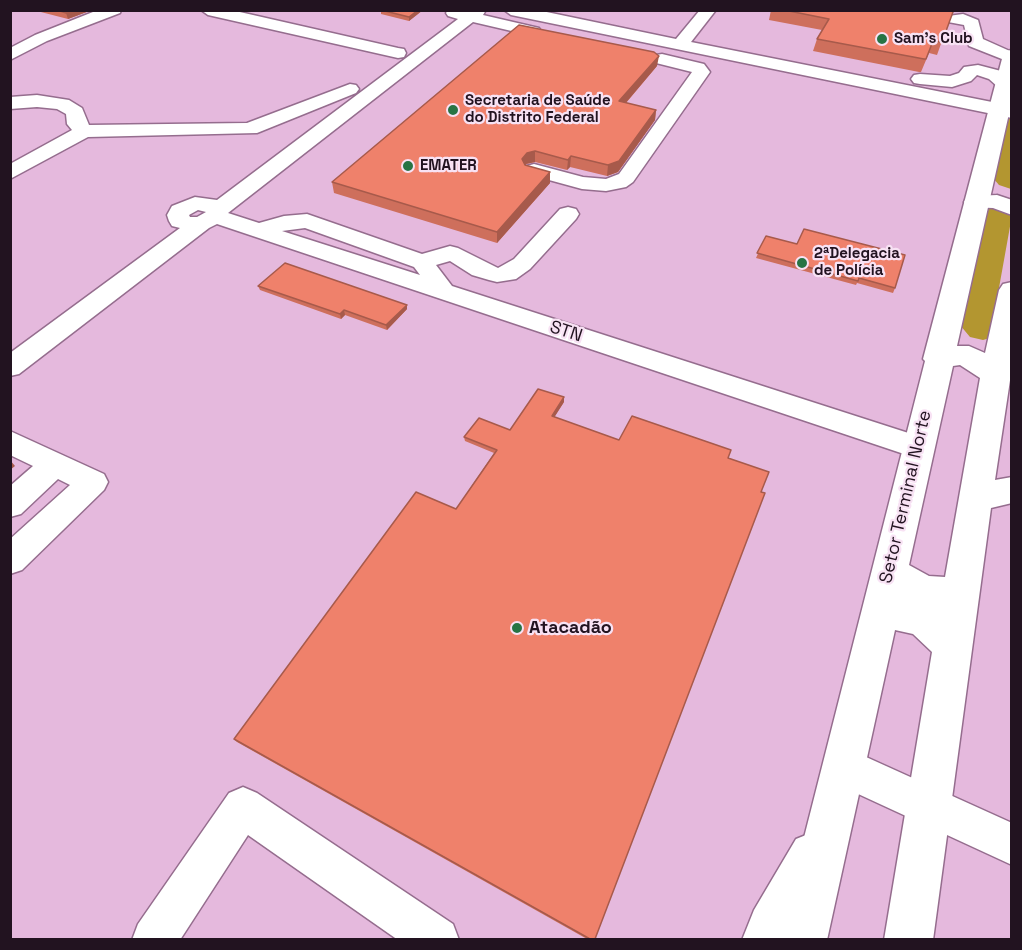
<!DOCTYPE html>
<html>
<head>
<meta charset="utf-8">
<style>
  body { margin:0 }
  #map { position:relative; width:1022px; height:950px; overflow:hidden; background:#e5b9dd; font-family:"Space Grotesk",sans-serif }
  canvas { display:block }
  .frame { position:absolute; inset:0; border:12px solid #221320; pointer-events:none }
</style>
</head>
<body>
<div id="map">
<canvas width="1022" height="950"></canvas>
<div class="frame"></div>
</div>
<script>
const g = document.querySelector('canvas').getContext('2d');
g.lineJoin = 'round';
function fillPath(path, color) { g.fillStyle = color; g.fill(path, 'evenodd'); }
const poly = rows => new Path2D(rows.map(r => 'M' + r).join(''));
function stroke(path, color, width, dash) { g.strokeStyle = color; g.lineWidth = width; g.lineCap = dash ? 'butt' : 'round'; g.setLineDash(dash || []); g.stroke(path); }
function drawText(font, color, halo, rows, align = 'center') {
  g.font = font + ' "Space Grotesk",sans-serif'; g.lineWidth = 4.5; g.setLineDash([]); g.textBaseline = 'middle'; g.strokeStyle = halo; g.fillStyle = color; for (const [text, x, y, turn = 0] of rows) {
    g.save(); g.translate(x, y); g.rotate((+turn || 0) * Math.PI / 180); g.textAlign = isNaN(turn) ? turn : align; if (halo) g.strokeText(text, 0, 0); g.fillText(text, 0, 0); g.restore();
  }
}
fillPath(poly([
  [1005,114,1011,114,1011,189,999,185,993,178],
  [986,207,1011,209,1011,221,990,338,983,340,970,337,960,325]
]), '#b39630');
const minor = poly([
  [98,10,121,10,120,13,47,41,10,60,10,48,35,35,98,10],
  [201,10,231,10,398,48,404,49,406,53,404,57,398,58,208,15,201,10],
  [448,10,486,10,483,15,539,28,541,31,533,36,473,22,228,213,259,223,284,216,307,214,422,254,450,246,458,248,498,268,514,259,560,209,568,207,576,209,579,214,576,219,530,269,516,279,497,282,489,280,472,275,450,261,436,265,452,286,927,439,932,447,927,455,917,458,907,455,217,224,209,228,19,374,10,376,10,353,180,228,172,226,169,221,167,215,172,206,195,197,217,200,458,19,448,16,446,13,448,10],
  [198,210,206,212,197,217,190,217,189,215,198,210],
  [305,228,414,267,420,275,282,231,305,228],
  [504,10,537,10,676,39,700,10,716,10,691,42,1012,106,1012,118,511,15,504,10],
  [963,14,978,20,983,39,1012,52,1012,63,969,46,964,25,948,22,946,19,948,16,963,14],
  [662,54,704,64,710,72,633,182,626,187,606,191,582,189,527,174,524,170,527,166,534,164,583,177,606,179,619,174,692,72,656,63,653,59,656,55,662,54],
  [978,65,1001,71,1010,79,1012,85,1004,88,998,87,989,79,977,75,971,81,952,87,920,84,914,83,911,79,914,75,920,74,950,76,959,73,964,67,978,65],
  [350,84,356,85,359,89,356,93,257,133,88,137,10,179,10,164,72,130,67,124,66,114,57,109,37,107,10,109,10,97,37,95,69,100,82,108,89,125,247,123,350,84],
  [997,195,1012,200,1012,215,993,208,967,207,964,202,967,197,975,196,997,195],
  [10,431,104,474,108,482,104,490,22,570,10,574,10,539,70,485,58,479,21,514,10,517,10,486,33,466,10,455,10,431],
  [844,747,1012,823,1012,865,830,781,824,767,830,753,844,747],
  [243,787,257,793,453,924,459,940,398,940,248,835,180,940,132,940,138,924,229,793,243,787],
  [811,833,826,839,832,854,787,940,742,940,754,910,796,839,811,833]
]);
const major = poly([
  [1012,50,1012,100,957,346,969,346,985,353,999,290,1003,284,1012,282,1012,367,995,480,1012,477,1012,503,991,508,933,940,884,940,932,652,913,634,895,630,827,940,778,940,925,361,923,359,1003,55,1005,51,1012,50],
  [960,365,980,378,945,577,929,576,909,565,953,366,960,365]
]);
stroke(minor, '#956d8e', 3);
stroke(major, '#956d8e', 3);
fillPath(minor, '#fff');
fillPath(major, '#fff');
fillPath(poly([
  [33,10,92,10,68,19],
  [423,10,409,21,381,14,381,11],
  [771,10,953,10,937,55,929,53,921,72,919,72,813,51,817,39,822,30,769,20],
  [657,66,626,103,656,110,655,120,618,172,607,176,570,167,567,170,535,162,526,164,526,165,550,183,497,243,334,193,332,182],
  [766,236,895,288,893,293,857,283,856,285,756,258],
  [258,286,407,305,407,309,387,330,345,315,341,319,260,290],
  [564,402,554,417,619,440,729,458,761,492,595,939,587,939,237,742,234,739,456,509,494,453,465,441,464,437,510,430]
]), '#ce6f5c');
fillPath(poly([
  [72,10,92,10,68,19,66,13],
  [418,10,423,10,409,21,409,17],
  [659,56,657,66,618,112,619,101],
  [656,110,655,120,618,172,607,176,608,165],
  [535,151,535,162,526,164,522,170,522,159,527,153],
  [571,156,570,167,567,170,568,160],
  [550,172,550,183,497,243,497,232],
  [407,305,407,309,387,330,386,325],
  [344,310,345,315,341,319,340,314],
  [564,397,564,402,552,421,552,416],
  [10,460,15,466,10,470]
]), '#a75a4b');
const building = poly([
  [57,10,72,10,66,13,57,10],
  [381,10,418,10,409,17,381,10],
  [784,10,952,10,953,12,942,42,933,41,926,59,924,59,817,39,829,19,784,10],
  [519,25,654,52,659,56,619,101,656,110,619,161,608,165,571,156,568,160,535,151,527,153,522,159,525,165,550,172,497,232,332,182,519,25],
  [804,229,905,255,895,288,859,278,858,281,757,253,766,236,797,244,804,229],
  [285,263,407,305,386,325,344,310,340,314,258,286,285,263],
  [538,389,564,397,552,416,619,440,632,416,731,450,728,458,769,472,761,492,765,493,595,939,590,939,234,739,416,492,456,509,497,450,464,437,479,418,510,430,538,389]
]);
fillPath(building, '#ef816b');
stroke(building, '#a75a4b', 1.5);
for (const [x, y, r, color] of [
  [882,39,6,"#277444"],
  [453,110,6,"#277444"],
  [408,166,6,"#277444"],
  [802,263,6,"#277444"],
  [517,628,6,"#277444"]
]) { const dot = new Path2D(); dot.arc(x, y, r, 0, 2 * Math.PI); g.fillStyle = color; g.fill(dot); stroke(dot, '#f8e2f4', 2); }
drawText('bold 15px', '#221320', '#f8e2f4', [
  ["Sam's Club",894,39],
  ["Secretaria de Saúde",465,101],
  ["do Distrito Federal",465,118],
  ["EMATER",420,166],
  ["2ªDelegacia",814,254],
  ["de Polícia",814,271]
], 'left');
drawText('18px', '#221320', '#f8e2f4', [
  ["STN",566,332,18],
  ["Setor Terminal Norte",906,497,-77]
]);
drawText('bold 18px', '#221320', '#f8e2f4', [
  ["Atacadão",529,628]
], 'left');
</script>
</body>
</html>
